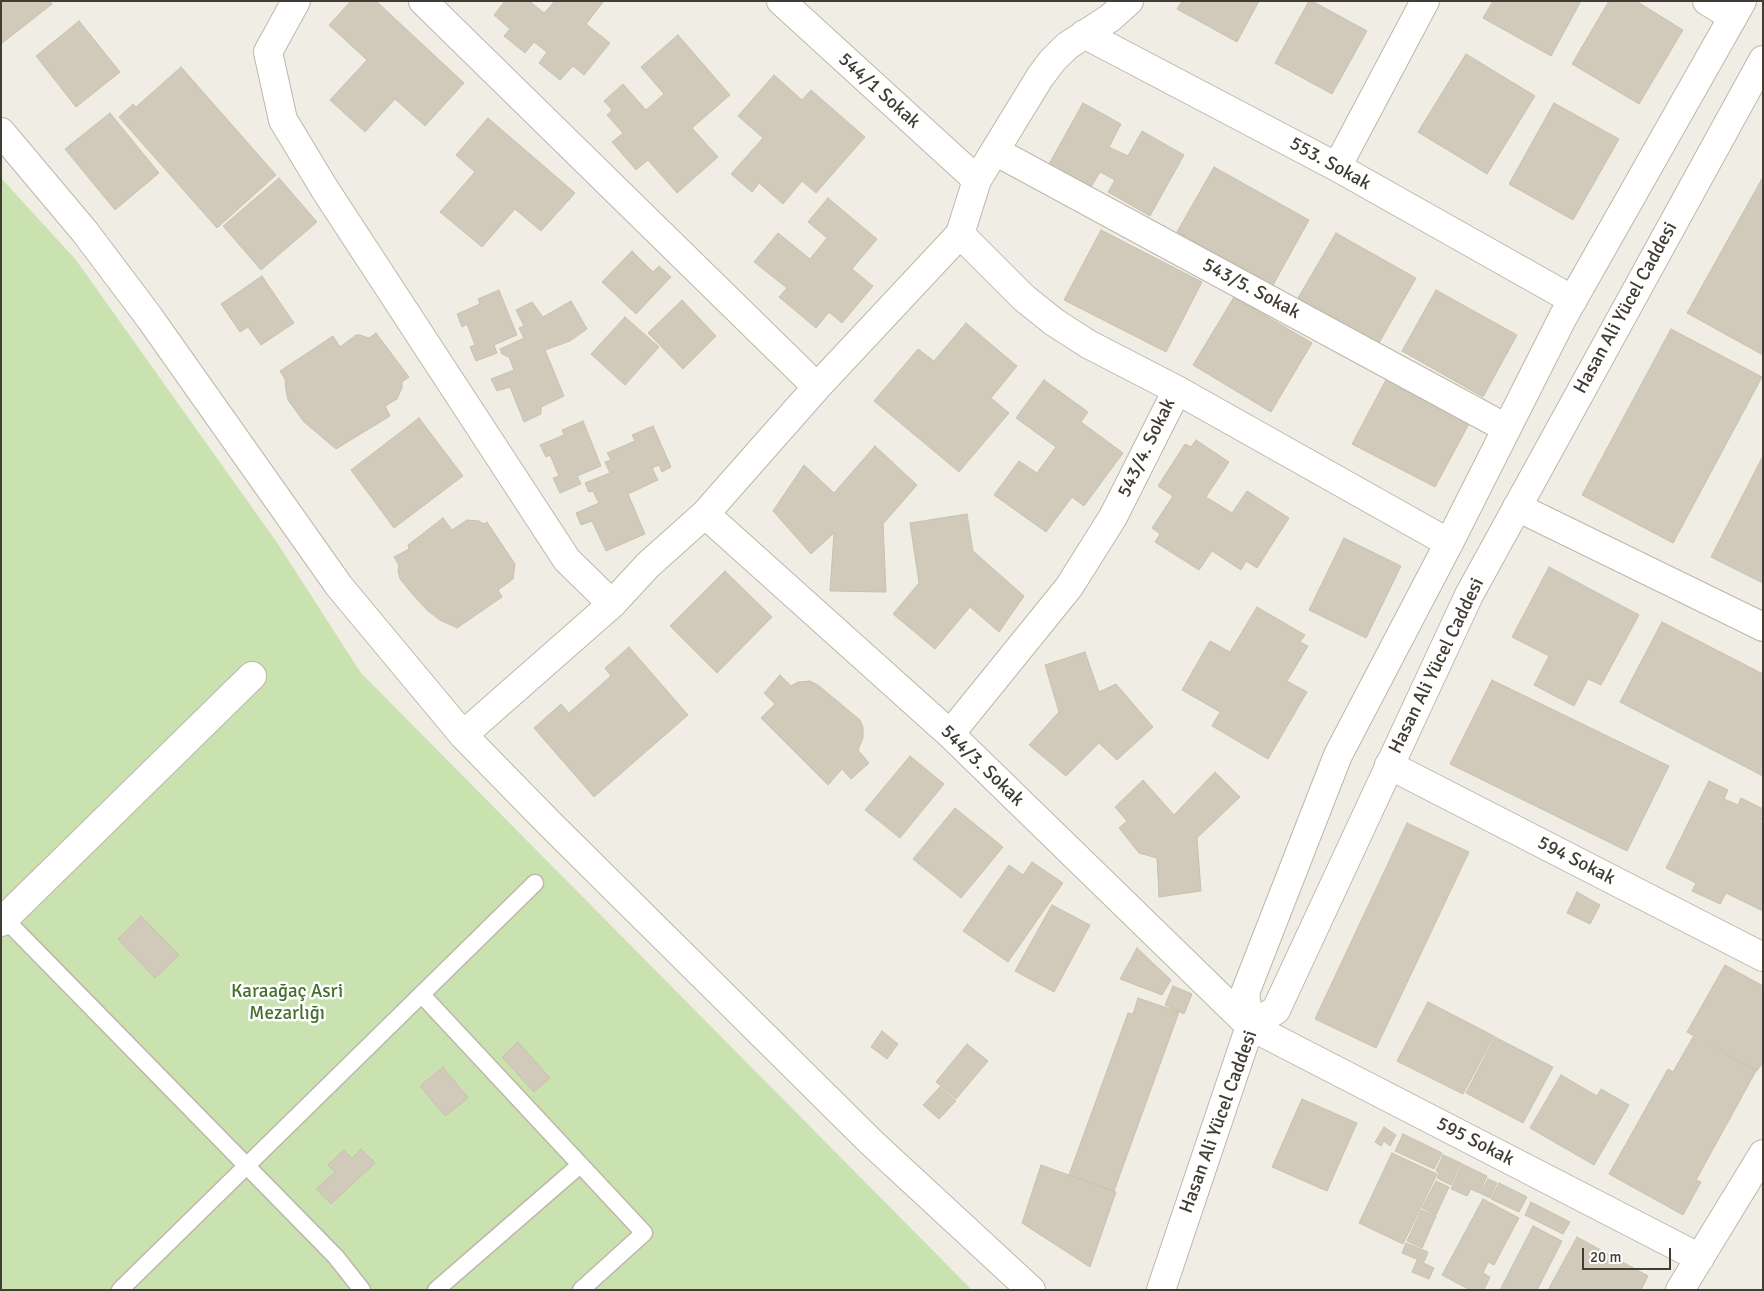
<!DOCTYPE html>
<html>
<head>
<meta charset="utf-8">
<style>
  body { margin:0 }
  #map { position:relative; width:1764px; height:1291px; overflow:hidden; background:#f0ede4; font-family:Signika,sans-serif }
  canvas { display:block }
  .frame { position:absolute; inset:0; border:2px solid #423d34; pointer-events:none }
  .scale { position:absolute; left:1582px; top:1248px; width:89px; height:22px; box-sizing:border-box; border:2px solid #423d34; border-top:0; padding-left:6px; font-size:15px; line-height:18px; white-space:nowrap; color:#423d34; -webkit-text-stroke:4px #fff; paint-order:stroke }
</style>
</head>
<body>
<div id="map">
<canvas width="1764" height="1291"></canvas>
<div class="frame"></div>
<div class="scale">20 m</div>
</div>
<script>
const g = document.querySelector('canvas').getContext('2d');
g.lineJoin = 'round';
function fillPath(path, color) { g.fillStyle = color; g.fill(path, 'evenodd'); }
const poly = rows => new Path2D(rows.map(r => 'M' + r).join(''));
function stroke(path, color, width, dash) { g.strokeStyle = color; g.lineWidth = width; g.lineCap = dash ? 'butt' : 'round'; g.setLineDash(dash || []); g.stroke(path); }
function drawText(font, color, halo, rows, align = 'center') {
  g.font = font + ' Signika,sans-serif'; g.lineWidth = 5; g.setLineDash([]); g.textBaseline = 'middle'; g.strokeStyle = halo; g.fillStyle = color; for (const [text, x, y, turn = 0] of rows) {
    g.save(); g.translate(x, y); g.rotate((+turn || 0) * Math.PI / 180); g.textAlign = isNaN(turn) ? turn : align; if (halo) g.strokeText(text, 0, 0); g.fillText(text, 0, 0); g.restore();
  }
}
fillPath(poly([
  [1,178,76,260,278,544,361,673,972,1290,1,1290]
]), '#cae2af');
const building = poly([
  [1,1,50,1,52,4,1,44,1,1],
  [351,1,376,1,464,83,425,126,395,99,365,132,330,100,367,60,329,25,351,1],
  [505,1,529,1,544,13,555,1,604,1,586,24,610,43,584,75,573,66,560,80,539,63,547,52,534,42,525,53,504,36,510,29,494,15,505,1],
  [1182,1,1259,1,1237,42,1177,9,1182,1],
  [1309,1,1312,1,1367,31,1332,94,1275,63,1309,1],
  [1493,1,1581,1,1551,56,1483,18,1493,1],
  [1609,1,1636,1,1683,30,1639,104,1572,64,1609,1],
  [79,21,120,72,76,107,36,56,79,21],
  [678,35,730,95,692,128,718,157,677,193,648,160,636,170,612,142,623,133,607,115,612,110,604,101,623,84,646,110,664,94,641,67,678,35],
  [1466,54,1535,96,1487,174,1418,132,1466,54],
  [181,67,276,175,217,228,119,117,133,104,136,107,181,67],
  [774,75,802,100,811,90,865,137,816,193,802,181,783,204,759,183,752,192,731,174,763,138,738,116,774,75],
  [1083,103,1121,124,1109,147,1128,156,1142,131,1184,155,1150,216,1108,192,1115,180,1100,172,1091,187,1049,164,1083,103],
  [1554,103,1619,139,1573,220,1509,184,1554,103],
  [110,113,159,173,115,210,65,149,110,113],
  [488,118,575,193,541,231,515,209,482,247,440,212,475,172,456,155,488,118],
  [1214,167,1309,220,1273,285,1177,232,1214,167],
  [1763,177,1763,355,1687,313,1763,177],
  [279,178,317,222,261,270,223,226,279,178],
  [828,198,877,239,852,269,873,286,842,323,829,312,816,328,779,297,787,288,754,262,778,233,810,259,827,238,808,222,828,198],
  [1101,230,1202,282,1166,352,1064,300,1101,230],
  [1336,233,1416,278,1379,343,1298,298,1336,233],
  [632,251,653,272,659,266,671,277,636,314,602,282,632,251],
  [262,276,294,323,261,345,248,327,240,332,221,304,262,276],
  [499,290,517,335,494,345,497,353,476,361,470,347,475,345,467,324,462,327,457,314,480,304,478,299,499,290],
  [1436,290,1517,335,1483,397,1402,351,1436,290],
  [1234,297,1312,343,1271,412,1193,365,1234,297],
  [682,300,716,336,683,369,648,333,682,300],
  [571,301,587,329,570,341,545,350,564,396,541,407,541,414,524,422,510,387,497,391,491,379,514,370,509,357,502,354,500,349,524,338,519,328,524,326,516,310,532,302,543,317,571,301],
  [625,317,659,347,625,385,591,354,625,317],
  [966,323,1017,366,991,398,1009,413,959,472,874,401,918,349,934,361,966,323],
  [1671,329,1762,377,1673,543,1582,495,1671,329],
  [376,333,409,377,402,382,402,388,397,399,385,406,390,416,336,449,304,422,288,400,286,390,285,379,280,371,333,336,340,347,356,335,360,335,369,338,376,333],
  [1387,378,1470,422,1435,487,1352,444,1387,378],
  [1044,380,1088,412,1081,422,1123,453,1084,506,1072,497,1046,532,994,495,1019,461,1037,473,1056,447,1016,418,1044,380],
  [419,418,463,476,394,528,351,470,419,418],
  [583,421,601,466,577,476,581,484,560,493,553,478,559,476,550,455,546,457,540,445,564,435,562,430,583,421],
  [653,426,671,467,662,472,659,465,652,468,658,480,628,494,645,534,606,551,592,521,581,525,576,513,599,503,593,491,589,492,585,483,610,473,605,462,611,460,607,453,635,441,632,435,653,426],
  [1196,440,1229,462,1206,497,1232,513,1247,491,1289,518,1257,568,1246,561,1241,570,1212,551,1199,570,1155,542,1160,534,1152,528,1173,496,1158,486,1185,444,1191,447,1196,440],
  [875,446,917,485,883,524,886,592,830,591,834,533,811,554,773,511,804,465,834,493,875,446],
  [1763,456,1763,583,1711,557,1763,456],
  [967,514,973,551,1024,596,999,632,970,607,935,649,893,614,919,583,910,523,967,514],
  [443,518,452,530,467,520,479,521,484,524,487,522,515,564,513,579,498,590,502,597,457,628,440,620,428,611,414,596,400,579,398,571,399,565,394,557,409,549,408,545,443,518],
  [1344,538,1401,566,1366,638,1309,610,1344,538],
  [1549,567,1639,615,1601,685,1588,679,1574,706,1534,685,1549,656,1512,637,1549,567],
  [725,571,772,617,717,673,670,626,725,571],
  [1257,607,1305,635,1300,642,1308,646,1287,681,1307,692,1268,759,1212,726,1220,712,1182,690,1210,641,1230,652,1257,607],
  [1662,622,1763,674,1763,776,1620,702,1662,622],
  [629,647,688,715,594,797,534,728,561,704,569,713,611,676,605,668,629,647],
  [1085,652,1099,692,1116,684,1153,727,1117,760,1099,743,1066,776,1029,745,1059,712,1045,665,1085,652],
  [780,675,791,686,798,682,810,681,818,685,860,720,863,727,863,738,858,750,869,763,851,779,842,769,828,785,761,718,775,704,764,693,780,675],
  [1492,680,1669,766,1627,851,1450,764,1492,680],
  [910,756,944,784,900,838,865,810,910,756],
  [1215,772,1240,797,1197,838,1201,891,1159,897,1157,858,1139,853,1119,828,1127,821,1115,807,1143,780,1174,815,1215,772],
  [1709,781,1728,790,1724,799,1738,805,1741,798,1763,809,1763,817,1760,822,1763,823,1763,911,1726,893,1720,904,1692,891,1696,883,1666,868,1709,781],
  [955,808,1003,847,961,898,913,859,955,808],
  [1407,823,1469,852,1376,1048,1315,1019,1407,823],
  [1032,862,1063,883,1008,962,963,931,1009,865,1023,875,1032,862],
  [1577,892,1600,905,1590,924,1567,913,1577,892],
  [1052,905,1090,925,1054,992,1015,971,1052,905],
  [141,916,179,955,155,978,118,939,141,916],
  [1137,948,1171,980,1162,995,1120,979,1137,948],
  [1725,965,1763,986,1763,1062,1757,1071,1687,1032,1725,965],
  [1173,986,1192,994,1184,1014,1165,1005,1173,986],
  [1138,998,1179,1012,1114,1191,1069,1175,1128,1013,1133,1014,1138,998],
  [1428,1002,1494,1036,1463,1094,1397,1061,1428,1002],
  [882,1031,898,1044,887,1059,871,1047,882,1031],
  [1495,1037,1553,1067,1523,1123,1466,1093,1495,1037],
  [1693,1037,1756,1071,1696,1180,1701,1182,1683,1215,1609,1174,1668,1069,1673,1072,1693,1037],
  [518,1042,550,1078,534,1092,502,1057,518,1042],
  [967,1044,988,1061,956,1099,936,1082,967,1044],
  [443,1067,468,1098,445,1116,420,1086,443,1067],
  [1561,1075,1597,1096,1601,1089,1629,1105,1594,1165,1530,1128,1561,1075],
  [940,1087,956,1101,939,1119,923,1105,940,1087],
  [1302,1099,1357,1123,1327,1191,1272,1167,1302,1099],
  [1384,1127,1396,1135,1390,1146,1384,1141,1381,1146,1375,1142,1384,1127],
  [1403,1134,1442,1153,1434,1169,1395,1151,1403,1134],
  [361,1149,375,1163,331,1204,316,1189,335,1172,328,1165,344,1150,352,1158,361,1149],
  [1392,1153,1437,1174,1403,1244,1359,1223,1392,1153],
  [1443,1155,1461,1163,1451,1185,1437,1178,1439,1173,1436,1171,1443,1155],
  [1462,1164,1487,1176,1479,1193,1471,1189,1467,1196,1451,1189,1462,1164],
  [1041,1165,1116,1192,1090,1267,1022,1223,1041,1165],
  [1488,1179,1497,1183,1490,1198,1480,1193,1488,1179],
  [1436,1181,1449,1187,1436,1215,1422,1208,1436,1181],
  [1499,1183,1527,1197,1519,1212,1491,1199,1499,1183],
  [1483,1199,1519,1218,1494,1265,1488,1262,1483,1273,1490,1277,1484,1290,1470,1290,1442,1275,1483,1199],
  [1531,1202,1570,1222,1563,1234,1525,1215,1531,1202],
  [1421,1210,1436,1216,1422,1248,1407,1241,1421,1210],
  [1533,1226,1562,1241,1537,1290,1500,1290,1533,1226],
  [1577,1237,1648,1276,1641,1290,1548,1290,1577,1237],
  [1406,1243,1428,1252,1424,1262,1402,1253,1406,1243],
  [1417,1260,1434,1268,1429,1279,1412,1272,1417,1260]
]);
fillPath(building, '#d1c9ba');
stroke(building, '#cbc0ae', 1);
const service = poly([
  [1,915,336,1257,362,1290],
  [422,995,644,1233,581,1290],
  [120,1290,535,883],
  [436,1290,580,1165]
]);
const minor = poly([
  [296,1,268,52,283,120,324,188,567,560,612,604,648,565,705,514,817,387,960,234,977,180,1040,77,1052,61,1067,46,1110,18,1129,1],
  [423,1,817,387],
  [781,1,977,180],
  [1707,1,1733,17],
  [1084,34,1337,167,1573,300],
  [1,132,85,232,149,317,339,586,463,735,549,823,872,1143,1031,1290],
  [995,151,1506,428],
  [1337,167,1425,1],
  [960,234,1024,298,1054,322,1088,344,1177,390],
  [1517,507,1763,627],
  [705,514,950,734,1250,1026,1700,1258],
  [950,734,1069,587,1113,517,1177,390,1449,543],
  [463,735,612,604],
  [1389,765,1763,957],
  [1,922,252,676],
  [1680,1290,1763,1154]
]);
const tertiary = poly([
  [1250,1026,1245,993,1338,755,1449,543,1563,317,1742,1],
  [1161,1290,1250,1026,1276,1010,1469,595,1763,60]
]);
stroke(service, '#beb7aa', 19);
stroke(minor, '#beb7aa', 30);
stroke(tertiary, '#beb7aa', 30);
stroke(service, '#fff', 16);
stroke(minor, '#fff', 28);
stroke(tertiary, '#fff', 28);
drawText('19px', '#423d34', '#fff', [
  ["544/1 Sokak",879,91,42],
  ["553. Sokak",1330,164,29],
  ["543/5. Sokak",1251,289,28],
  ["Hasan Ali Yücel Caddesi",1626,308,-61],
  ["543/4. Sokak",1147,448,-64],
  ["Hasan Ali Yücel Caddesi",1437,666,-64],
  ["544/3. Sokak",982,766,44],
  ["594 Sokak",1576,861,27],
  ["Hasan Ali Yücel Caddesi",1219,1122,-70],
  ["595 Sokak",1475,1142,27]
]);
drawText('19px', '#446f2c', '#fff', [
  ["Karaağaç Asri",287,992],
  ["Mezarlığı",287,1014]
]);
</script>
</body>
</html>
